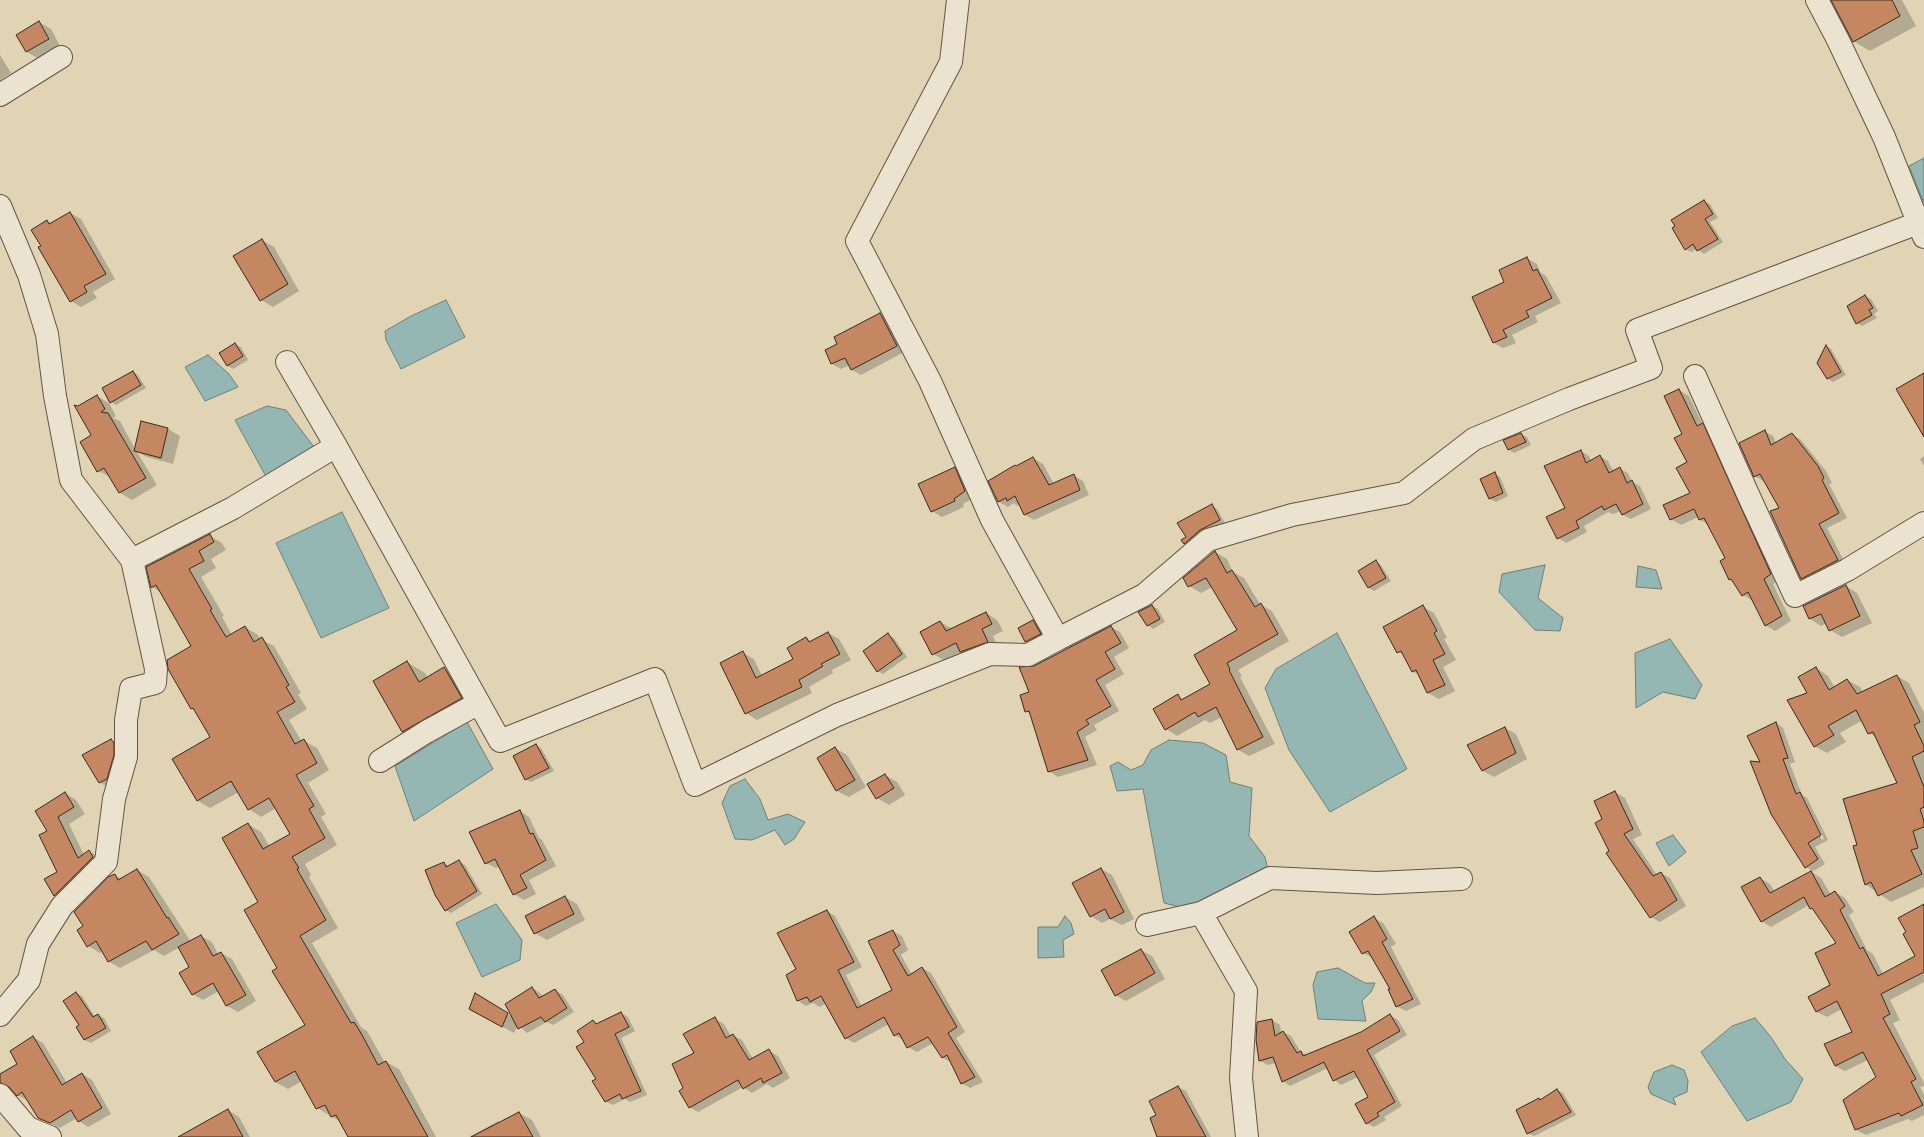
<!DOCTYPE html>
<html>
<head>
<meta charset="utf-8">
<style>
  body { margin:0 }
  canvas { display:block; background:#e0d4b5 }
</style>
</head>
<body>
<canvas width="1924" height="1137"></canvas>
<script>
const g = document.querySelector('canvas').getContext('2d');
g.lineJoin = 'round';
function fillPath(path, color) { g.fillStyle = color; g.fill(path, 'evenodd'); }
const poly = rows => new Path2D(rows.map(r => 'M' + r).join(''));
function stroke(path, color, width, dash) { g.strokeStyle = color; g.lineWidth = width; g.lineCap = dash ? 'butt' : 'round'; g.setLineDash(dash || []); g.stroke(path); }
const water = poly([
  [1924,158,1924,203,1909,166,1924,158],
  [446,300,465,337,401,369,386,340,385,331,411,316,446,300],
  [208,355,229,374,238,387,205,401,185,367,208,355],
  [267,406,286,410,317,451,269,482,235,420,267,406],
  [342,512,389,608,321,638,276,543,342,512],
  [1545,565,1538,598,1563,618,1560,631,1535,630,1499,592,1502,574,1545,565],
  [1638,566,1656,570,1662,589,1636,587,1638,566],
  [1337,633,1407,769,1330,812,1289,750,1265,688,1276,669,1337,633],
  [1670,639,1702,685,1695,699,1663,692,1636,708,1635,653,1670,639],
  [467,722,493,769,414,821,395,766,467,722],
  [1169,740,1203,743,1226,755,1230,782,1252,788,1249,836,1265,857,1268,870,1187,909,1164,903,1143,789,1117,791,1110,766,1118,762,1131,770,1143,765,1151,750,1169,740],
  [745,779,760,799,768,820,788,814,805,822,794,839,785,845,775,830,752,840,735,839,722,803,730,786,745,779],
  [1673,835,1686,852,1669,866,1656,843,1673,835],
  [496,904,522,940,520,960,482,977,456,923,496,904],
  [1065,916,1071,923,1074,934,1063,940,1064,957,1038,958,1038,927,1058,927,1065,916],
  [1338,968,1365,983,1375,983,1371,992,1362,1001,1366,1021,1318,1019,1313,985,1317,972,1338,968],
  [1755,1018,1771,1037,1785,1059,1803,1079,1791,1102,1747,1121,1701,1052,1732,1026,1755,1018],
  [1672,1065,1684,1070,1688,1081,1687,1092,1673,1098,1676,1105,1651,1094,1648,1087,1654,1072,1672,1065]
]);
fillPath(water, '#95b7b4');
stroke(water, '#707f78', 1);
fillPath(poly([
  [1832,0,1902,0,1916,26,1870,51,1853,41],
  [39,22,51,29,60,46,39,59,27,52,17,35],
  [0,55,11,73,0,80],
  [1704,201,1710,204,1718,218,1710,222,1723,242,1704,254,1697,249,1691,252,1686,249],
  [70,213,81,219,115,279,93,292,97,298,81,307,71,301,42,246,47,222,52,224],
  [262,240,274,247,299,291,273,307,261,300],
  [1527,258,1537,264,1540,272,1546,276,1561,303,1535,316,1538,322,1512,335,1516,343,1503,348,1494,343,1506,282],
  [1865,296,1871,299,1878,311,1874,314,1877,318,1862,326,1857,323],
  [880,314,890,319,906,351,861,375,852,370,850,365,841,369,832,364,826,350,839,344],
  [235,344,241,347,248,360,233,369,228,366,220,353],
  [1826,346,1831,349,1846,375,1833,382,1828,379,1818,363],
  [133,372,138,375,146,388,116,405,111,402],
  [1679,390,1689,396,1703,425,1712,430,1781,580,1773,584,1791,621,1775,631,1765,625,1753,601,1743,595,1733,581,1730,579,1727,559,1708,524,1700,520,1698,517,1681,525,1671,519,1665,506,1691,493],
  [97,396,109,403,116,416,113,418,120,421,135,449,168,429,180,436,173,464,147,457,137,452,157,485,132,500,120,493,111,477,98,471,93,436,78,407],
  [1764,431,1773,436,1776,443,1792,435,1800,439,1826,471,1832,483,1829,484,1847,518,1827,528,1846,565,1810,583,1802,578,1780,508,1765,480,1763,481,1755,476],
  [1521,434,1527,437,1531,445,1514,453,1508,449],
  [1581,451,1589,456,1591,461,1600,456,1608,461,1614,472,1620,469,1628,473,1632,482,1640,486,1651,509,1631,519,1623,515,1621,511,1613,514,1608,512,1584,526,1587,532,1566,543,1558,538],
  [1924,456,1924,466,1920,459],
  [1033,458,1043,464,1054,484,1073,475,1083,481,1089,495,1034,520,1025,515,1020,504,1017,506,1014,503,1008,507,999,502,1017,467],
  [955,468,965,474,975,497,963,504,964,507,942,517,932,511],
  [1495,474,1500,477,1508,496,1496,502,1490,499,1481,480],
  [1212,505,1217,509,1225,523,1206,533,1190,547,1185,544,1183,540,1187,537],
  [209,535,222,543,226,550,211,559,216,568,201,577,224,616,222,617,232,635,245,627,258,635,260,639,274,646,301,693,298,694,307,709,289,720,302,742,304,741,317,748,329,770,308,783,326,814,321,817,337,845,305,864,311,875,309,877,338,928,312,943,361,1027,367,1031,385,1063,386,1062,399,1069,436,1137,349,1137,341,1122,317,1108,302,1081,288,1089,275,1082,306,1025,279,968,259,902,248,824,261,832,270,847,291,834,276,808,261,817,249,809,239,792,210,808,198,801,173,759,211,737,196,711,192,709,192,646,162,593,152,587],
  [1215,552,1227,559,1233,572,1244,578,1260,604,1272,611,1289,641,1238,670,1242,676,1240,677,1275,744,1249,756,1237,749,1222,717,1210,723,1205,720,1177,736,1166,729,1178,696,1184,700,1211,685,1238,631,1212,587,1201,593,1189,586],
  [1376,561,1381,565,1391,581,1374,591,1369,588,1359,571],
  [1846,586,1857,593,1872,623,1842,637,1830,630,1827,623,1821,626,1810,619,1804,607],
  [1152,606,1158,609,1165,622,1153,629,1148,625],
  [1423,607,1434,613,1447,638,1444,639,1456,660,1443,667,1455,691,1439,699,1428,693,1419,675,1412,671,1404,655,1398,652],
  [986,613,997,620,1003,631,993,636,999,649,973,659,962,652,945,661,933,654,940,622,953,629],
  [1033,621,1045,628,1052,641,1038,648,1026,642,1019,628],
  [1111,627,1120,632,1129,648,1114,657,1124,674,1105,685,1119,711,1094,725,1097,730,1085,737,1097,765,1058,777,1049,771,1032,715,1026,711,1031,693,1034,667],
  [828,633,839,639,851,660,832,670,833,673,809,687,812,693,757,720,746,713,743,653,754,659,762,676,795,660,806,638,812,642],
  [888,635,894,638,907,657,883,674,878,671],
  [407,662,425,673,428,678,444,668,462,678,479,708,421,742,403,732,374,681],
  [1816,668,1828,676,1835,688,1847,680,1860,687,1863,692,1897,676,1909,683,1924,713,1924,887,1891,902,1865,884,1859,845,1898,783,1877,738,1869,733,1863,720,1840,733,1846,742,1827,753,1814,746,1809,694],
  [1776,723,1783,728,1795,762,1790,764,1802,795,1807,798,1828,840,1815,847,1825,864,1812,872,1821,878,1831,895,1835,892,1845,898,1854,912,1849,915,1867,950,1873,954,1883,974,1917,957,1907,933,1924,905,1924,982,1890,1000,1900,1020,1893,1023,1924,1083,1924,1086,1920,1087,1924,1095,1924,1115,1912,1121,1908,1119,1866,1135,1856,1130,1844,1101,1878,1077,1868,1060,1845,1071,1835,1066,1854,1032,1842,1009,1827,1017,1817,1012,1809,997,1831,985,1837,943,1815,911,1809,905,1771,927,1761,921,1760,878,1770,884,1775,892,1813,871,1806,867,1761,764],
  [1801,797,1803,797,1824,839,1822,840],
  [1505,728,1516,734,1527,759,1494,777,1483,771,1469,746],
  [111,740,121,746,110,788,99,782],
  [536,745,541,748,554,771,531,782,525,779],
  [835,748,847,755,866,787,849,797,837,791],
  [885,775,897,782,905,795,889,805,877,798],
  [1615,792,1625,798,1642,835,1633,839,1657,875,1661,873,1670,878,1686,906,1660,922,1651,917,1610,851,1604,820],
  [65,793,76,800,85,814,69,824,84,855,89,851,100,858,66,902,55,896,46,880,58,872,49,832],
  [520,811,529,817,539,838,542,840,556,866,529,880,536,894,524,900,514,894,500,866,496,868,486,863],
  [459,861,465,865,482,894,451,913,445,910,444,863,449,866],
  [1101,869,1112,875,1134,919,1122,925,1110,919,1102,923,1091,916],
  [137,870,149,877,191,942,201,936,212,942,218,954,221,953,232,959,256,1001,238,1012,227,1006,219,991,203,1000,192,994,191,968,180,947,164,956,154,950,120,968,108,961,103,951,100,953,88,946,84,927,115,875,121,879],
  [565,897,577,904,585,920,547,940,535,933],
  [827,911,835,916,862,967,846,975,862,1007,894,990,870,942,893,931,902,936,908,950,901,955,912,975,922,968,931,973,965,1032,956,1038,983,1082,970,1088,961,1083,952,1063,943,1058,933,1043,917,1052,908,1047,904,1040,894,1035,889,1024,854,1043,846,1038,826,1003,820,1007,813,1003,806,1006,798,1001,787,975,798,969],
  [1374,918,1383,923,1396,944,1391,947,1421,1004,1406,1011,1396,1006,1391,989,1373,958,1363,953],
  [1141,950,1152,956,1165,979,1126,1001,1115,995],
  [532,988,540,993,543,997,555,990,563,995,574,1012,553,1025,547,1022,527,1033,518,1025,514,1033,482,1016,475,995,513,1017],
  [76,993,82,996,95,1017,98,1015,104,1018,111,1031,91,1043,85,1040,78,1027,80,1026],
  [621,1013,628,1017,635,1031,621,1038,647,1095,630,1102,625,1099,613,1105,605,1101,585,1042,593,1021,598,1024],
  [1390,1015,1398,1020,1407,1035,1374,1055,1402,1106,1384,1117,1386,1120,1374,1127,1366,1123,1369,1097,1358,1077,1341,1085,1334,1080,1328,1068,1290,1086,1283,1081,1276,1063,1268,1065,1260,1061,1272,1020,1280,1025,1281,1033,1283,1032,1291,1036,1301,1052,1307,1055,1361,1033],
  [715,1019,724,1024,731,1036,733,1035,742,1040,753,1059,769,1051,778,1056,790,1078,773,1088,767,1084,752,1093,743,1087,698,1112,689,1107,685,1089,696,1054],
  [33,1037,43,1043,67,1083,82,1074,92,1080,111,1114,88,1127,79,1121,77,1118,60,1128,38,1118,27,1100,17,1095,12,1088,0,1082,0,1075,18,1065],
  [1178,1087,1186,1091,1211,1137,1157,1137,1157,1116],
  [1557,1090,1563,1093,1576,1115,1534,1136,1528,1133,1541,1101],
  [228,1110,239,1117,250,1137,188,1137],
  [519,1113,532,1120,541,1137,469,1137,498,1121,500,1123]
]), '#0003');
const building = poly([
  [1831,0,1892,0,1900,16,1853,42,1831,0],
  [39,21,49,39,26,52,16,35,39,21],
  [1704,200,1713,214,1705,219,1718,239,1697,251,1693,244,1685,250,1672,228,1675,226,1671,220,1704,200],
  [70,212,106,274,84,286,87,292,70,302,38,247,41,246,31,230,47,220,49,224,70,212],
  [262,239,288,284,260,301,233,256,262,239],
  [1527,257,1533,271,1537,269,1552,298,1526,311,1529,317,1503,330,1507,337,1493,343,1472,297,1504,282,1499,270,1527,257],
  [1865,295,1873,308,1869,310,1872,315,1856,324,1847,306,1865,295],
  [880,313,897,346,851,370,845,358,831,364,825,350,837,344,834,337,880,313],
  [235,343,243,356,227,366,219,353,235,343],
  [1826,345,1841,372,1827,379,1817,363,1826,345],
  [133,371,141,385,110,403,102,388,133,371],
  [1924,373,1924,437,1896,389,1924,373],
  [1679,389,1697,426,1703,423,1771,574,1764,579,1782,616,1765,626,1748,592,1742,596,1731,579,1729,580,1720,561,1725,558,1704,518,1699,520,1694,509,1670,520,1663,505,1690,493,1676,468,1687,462,1674,438,1682,434,1664,396,1679,389],
  [97,395,105,409,101,412,108,413,146,478,119,493,104,468,97,472,80,442,91,435,74,405,78,406,97,395],
  [141,421,168,428,161,458,134,451,141,421],
  [1765,430,1771,445,1792,433,1818,466,1824,478,1822,480,1839,513,1819,524,1838,560,1801,579,1770,511,1779,508,1760,474,1754,477,1739,443,1765,430],
  [1521,433,1526,442,1508,450,1503,440,1521,433],
  [1581,450,1586,463,1600,455,1609,473,1620,467,1627,483,1632,480,1643,504,1622,515,1616,504,1604,510,1602,506,1576,521,1579,528,1557,539,1546,517,1565,508,1544,466,1581,450],
  [1033,457,1049,485,1074,474,1080,490,1024,515,1015,496,1007,501,1006,498,998,502,988,481,1015,465,1016,466,1033,457],
  [955,467,965,491,954,499,955,501,931,512,918,484,955,467],
  [1495,472,1503,493,1489,499,1480,479,1495,472],
  [1212,504,1220,520,1200,530,1184,544,1181,540,1186,537,1177,523,1212,504],
  [210,534,214,542,199,551,204,561,189,569,212,609,210,610,226,637,245,626,254,642,262,637,289,685,286,687,295,702,277,712,295,744,304,739,317,763,296,775,314,806,309,809,325,838,292,857,299,868,297,869,326,920,300,936,351,1023,354,1022,361,1033,378,1065,386,1061,428,1137,348,1137,336,1115,331,1117,325,1105,316,1109,295,1071,275,1082,257,1052,305,1025,272,971,277,968,244,910,258,902,222,838,248,823,263,849,290,834,269,798,248,810,231,781,197,801,172,759,210,737,193,708,191,709,168,669,167,660,191,646,156,585,151,588,146,567,210,534],
  [1215,551,1227,573,1232,570,1255,607,1261,603,1278,634,1227,663,1230,669,1229,670,1263,737,1237,750,1216,707,1198,717,1195,712,1165,730,1153,709,1178,694,1181,700,1210,684,1194,655,1237,630,1206,578,1188,587,1183,578,1215,551],
  [1376,560,1386,578,1368,588,1358,571,1376,560],
  [1846,585,1860,616,1829,631,1821,614,1809,619,1803,606,1846,585],
  [1152,605,1160,619,1147,626,1138,612,1152,605],
  [1423,605,1437,631,1434,633,1445,654,1433,660,1445,685,1427,693,1416,670,1412,672,1401,651,1397,653,1383,627,1423,605],
  [986,612,992,624,982,629,988,642,960,652,956,643,932,655,920,632,940,621,946,631,986,612],
  [1033,620,1041,634,1025,642,1018,628,1033,620],
  [1111,626,1121,643,1105,652,1115,669,1096,680,1111,706,1086,720,1089,724,1077,732,1088,760,1048,772,1029,711,1025,712,1020,695,1029,692,1019,667,1034,666,1111,626],
  [828,632,840,654,821,664,823,666,799,680,802,687,745,714,720,663,743,651,756,678,793,659,787,648,806,637,809,642,828,632],
  [888,633,902,654,877,672,863,651,888,633],
  [407,661,419,682,444,667,462,698,402,732,373,681,407,661],
  [1816,667,1829,690,1847,679,1857,694,1897,675,1920,722,1914,725,1924,746,1924,751,1912,757,1924,787,1924,807,1920,809,1924,821,1924,827,1913,831,1918,848,1911,850,1922,874,1878,896,1871,882,1865,885,1853,846,1857,845,1843,799,1897,783,1873,732,1868,734,1856,710,1828,726,1834,735,1814,747,1787,700,1807,693,1798,677,1816,667],
  [1776,722,1788,758,1783,759,1796,794,1800,792,1821,835,1808,843,1818,859,1805,868,1771,814,1750,761,1760,762,1747,736,1776,722],
  [1505,727,1516,753,1482,771,1467,745,1505,727],
  [111,739,114,743,114,755,107,779,99,783,82,755,111,739],
  [536,744,549,768,525,780,513,756,536,744],
  [835,747,855,780,836,791,817,758,835,747],
  [885,774,894,788,876,799,867,784,885,774],
  [1615,791,1633,829,1624,834,1653,876,1661,872,1677,900,1650,918,1606,853,1609,851,1595,823,1602,819,1594,801,1615,791],
  [65,792,74,807,58,817,78,858,89,850,93,857,54,896,44,879,57,872,39,835,47,831,35,811,65,792],
  [520,810,530,834,533,833,546,860,520,875,527,888,513,895,495,859,485,864,469,832,520,810],
  [459,860,477,891,445,911,435,895,425,870,444,862,446,867,459,860],
  [1101,868,1124,912,1110,919,1105,909,1090,917,1072,883,1101,868],
  [137,869,167,918,168,917,179,934,152,950,146,941,108,962,96,941,87,947,77,930,83,926,74,912,108,877,115,874,118,880,137,869],
  [1811,871,1825,897,1835,891,1845,906,1840,910,1860,949,1863,947,1878,976,1915,956,1903,934,1906,932,1898,918,1924,904,1924,972,1881,994,1890,1014,1883,1018,1916,1079,1911,1082,1923,1105,1901,1116,1899,1113,1855,1130,1843,1100,1876,1077,1863,1052,1835,1066,1824,1044,1852,1032,1837,1001,1816,1012,1808,997,1830,985,1815,953,1836,943,1812,908,1810,909,1804,897,1761,922,1741,887,1760,877,1770,893,1811,871],
  [565,896,574,914,534,934,525,916,565,896],
  [827,910,854,962,838,970,857,1008,892,990,868,941,893,930,900,945,893,950,908,976,922,967,957,1027,948,1033,975,1077,961,1084,947,1055,942,1058,928,1037,907,1048,899,1033,894,1036,884,1017,845,1039,821,996,810,1002,807,997,797,1001,786,975,796,969,777,933,827,910],
  [1374,916,1387,939,1382,942,1413,999,1396,1007,1388,989,1390,989,1368,951,1362,954,1349,932,1374,916],
  [201,935,213,956,221,952,246,995,226,1006,213,983,192,995,179,973,189,967,178,947,201,935],
  [1141,949,1155,973,1115,996,1101,970,1141,949],
  [532,987,539,998,555,989,567,1008,545,1022,541,1017,518,1029,505,1004,532,987],
  [76,992,93,1017,98,1014,106,1028,84,1040,76,1027,79,1025,63,1001,76,992],
  [475,993,508,1013,502,1027,469,1009,475,993],
  [621,1012,629,1027,615,1034,641,1091,622,1099,620,1094,605,1102,592,1081,596,1079,576,1047,584,1042,577,1031,593,1020,596,1024,621,1012],
  [1390,1014,1400,1031,1367,1050,1395,1102,1377,1113,1379,1116,1366,1124,1355,1104,1368,1097,1354,1071,1333,1081,1324,1062,1282,1082,1273,1057,1259,1061,1256,1040,1257,1022,1272,1019,1275,1036,1283,1031,1297,1053,1301,1051,1303,1056,1361,1032,1390,1014],
  [715,1017,726,1038,733,1034,749,1060,769,1049,782,1073,763,1083,761,1078,743,1089,738,1080,689,1108,679,1091,683,1088,672,1064,694,1053,683,1034,715,1017],
  [33,1036,62,1085,82,1073,102,1108,78,1122,71,1110,50,1123,38,1118,22,1092,17,1096,9,1087,0,1083,0,1074,17,1064,10,1051,33,1036],
  [1178,1086,1206,1137,1157,1137,1150,1118,1156,1115,1149,1101,1178,1086],
  [1557,1089,1571,1112,1527,1134,1516,1110,1539,1098,1540,1100,1557,1089],
  [228,1109,243,1137,178,1137,228,1109],
  [519,1112,533,1137,471,1137,519,1112]
]);
fillPath(building, '#c58761');
stroke(building, '#392a1e', 1);
const minor = poly([
  [1817,0,1838,40,1884,137,1924,237],
  [0,95,61,57],
  [0,206,29,275,47,334,55,396,71,480,132,560],
  [287,362,336,446],
  [1695,376,1751,501,1795,596,1847,570,1924,523],
  [1058,639,1144,595,1208,540,1292,515,1404,493,1474,439,1569,399,1651,368,1637,330,1918,223],
  [380,761,426,732,479,703],
  [1201,913,1270,878,1377,883,1461,879],
  [1147,925,1201,913,1246,991,1241,1078,1247,1137],
  [0,1015,29,980,38,944,62,906,106,862,114,799,126,757,126,720,131,689,155,683,156,669,132,560,233,508,336,446,500,741,655,679,695,785,837,715,990,654,1028,655,1058,639,992,520,930,381,857,241,951,62,958,0],
  [0,1095,28,1128,50,1137]
]);
stroke(minor, '#635444', 24);
stroke(minor, '#ebe3cf', 22);
</script>
</body>
</html>
